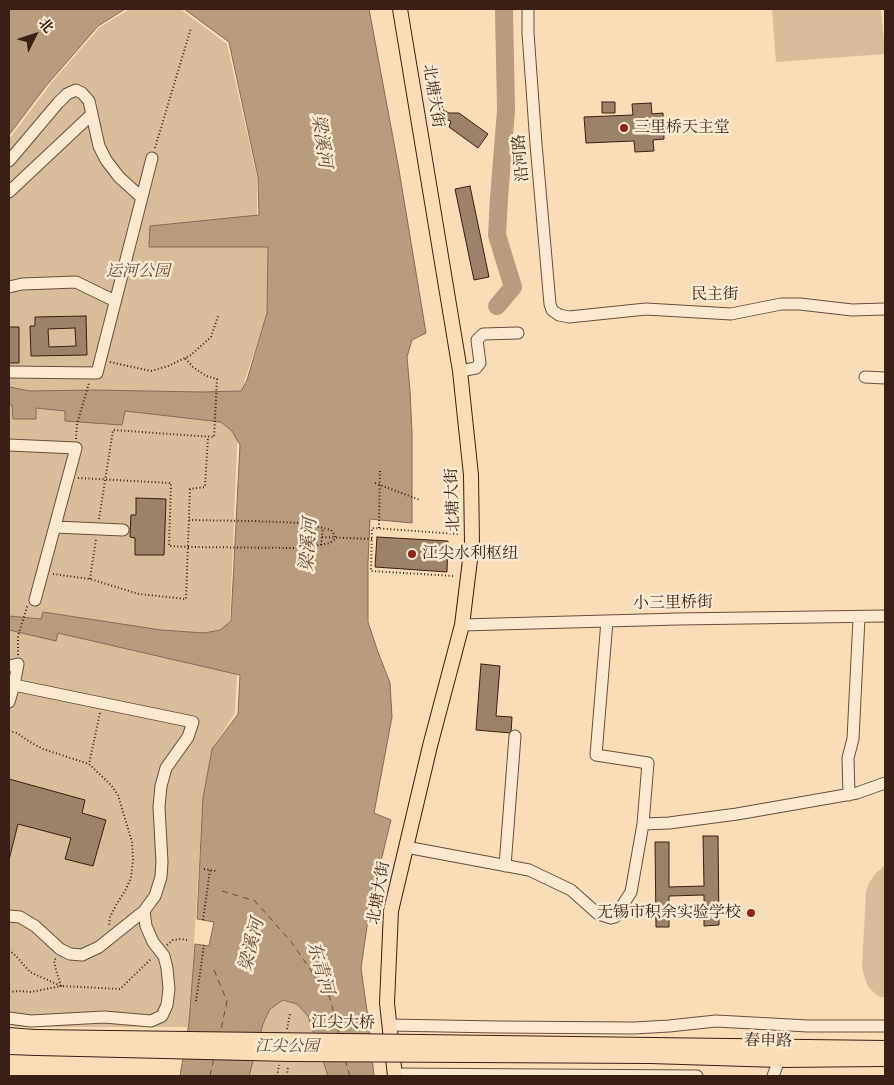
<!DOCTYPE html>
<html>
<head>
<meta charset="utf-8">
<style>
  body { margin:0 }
  #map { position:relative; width:894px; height:1085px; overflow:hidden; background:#f8ddb7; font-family:"EB Garamond","Noto Serif SC",serif }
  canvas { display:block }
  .frame { position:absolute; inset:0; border:10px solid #391f15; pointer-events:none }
  .north { position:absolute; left:10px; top:10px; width:50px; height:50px; -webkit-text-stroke:4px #fae9d0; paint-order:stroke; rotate:49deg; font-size:14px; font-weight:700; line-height:20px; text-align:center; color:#391f15 }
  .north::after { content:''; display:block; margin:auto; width:18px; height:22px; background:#391f15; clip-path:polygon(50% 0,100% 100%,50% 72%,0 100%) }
</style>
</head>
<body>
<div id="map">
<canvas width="894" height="1085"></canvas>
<div class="frame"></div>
<div class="north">北</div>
</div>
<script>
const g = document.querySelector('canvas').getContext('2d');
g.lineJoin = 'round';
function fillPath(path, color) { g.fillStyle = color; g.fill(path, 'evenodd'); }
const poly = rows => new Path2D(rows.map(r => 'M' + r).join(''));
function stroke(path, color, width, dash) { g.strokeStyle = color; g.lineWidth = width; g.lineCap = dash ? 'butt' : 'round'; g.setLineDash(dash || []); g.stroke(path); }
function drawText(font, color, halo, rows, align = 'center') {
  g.font = font + ' "EB Garamond","Noto Serif SC",serif'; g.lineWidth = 5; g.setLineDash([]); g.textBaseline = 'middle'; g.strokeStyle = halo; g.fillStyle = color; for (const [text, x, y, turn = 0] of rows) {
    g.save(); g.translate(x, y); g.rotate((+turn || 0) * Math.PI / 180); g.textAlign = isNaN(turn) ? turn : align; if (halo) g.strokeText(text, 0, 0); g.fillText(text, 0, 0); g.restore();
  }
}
fillPath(poly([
  [130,9,180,9,227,44,257,177,257,215,268,247,267,315,241,391,237,446,230,618,237,676,235,713,212,749,203,797,189,1027,16,1027,9,1025,9,139,52,82,100,27],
  [772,9,881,9,885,54,776,62],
  [885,865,885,998,878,996,869,988,865,979,862,967,866,891,869,883,875,874],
  [283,1000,297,1003,308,1016,328,1076,249,1076,263,1024,270,1009]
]), '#d8bd9b');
const water = poly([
  [9,9,125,9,98,26,46,86,9,135,9,9],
  [184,9,369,9,399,170,426,333,412,340,407,357,410,391,412,432,412,523,370,519,368,563,368,622,378,652,390,683,392,717,374,813,391,820,370,906,361,968,368,1018,374,1076,328,1076,308,1016,297,1004,283,1000,270,1009,263,1024,249,1076,180,1076,189,1023,195,944,209,946,214,922,197,919,203,798,212,749,238,714,240,675,58,633,56,641,9,630,9,616,41,619,43,612,161,630,204,633,220,630,231,621,240,445,232,431,221,422,125,411,122,425,65,421,65,411,36,408,36,419,13,419,12,405,9,405,9,387,30,391,94,390,202,392,241,391,247,380,267,313,268,247,149,247,150,226,259,215,258,177,229,42,184,9]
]);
fillPath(water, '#b79c80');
stroke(water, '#856a55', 1);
stroke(poly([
  [497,306,513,287,497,235,499,198,506,110,504,9]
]), '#b79c80', 18);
stroke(poly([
  [222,891,255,901,292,943,330,998,339,1034],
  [214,970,227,1001,220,1034],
  [345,1060,350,1076],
  [210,1076,214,1057]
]), '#654b3a', 1, [6, 5]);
const building = poly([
  [440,94,443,110,449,113,459,113,488,134,478,148,449,127,451,121,439,117,434,95,440,94],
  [602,102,615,102,615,113,602,113,602,102],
  [651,103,652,114,663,113,664,139,653,140,654,151,635,152,634,141,586,143,584,117,633,115,632,104,651,103],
  [470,186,489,277,474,280,455,189,470,186],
  [86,316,87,355,31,356,30,326,35,326,35,317,86,316],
  [75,328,76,346,49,347,48,329,75,328],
  [9,327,19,327,19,363,9,363,9,327],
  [136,498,166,499,164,555,135,555,135,538,130,537,131,515,136,515,136,498],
  [377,537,448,541,447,572,375,567,377,537],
  [481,664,500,666,496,716,512,717,511,733,476,730,481,664],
  [9,779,85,800,82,813,106,820,93,866,65,859,71,838,18,824,9,860,9,779],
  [703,836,718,836,719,925,704,926,704,895,669,896,669,927,656,927,655,842,669,842,669,887,704,886,703,836]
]);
fillPath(building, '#9c8269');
stroke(building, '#391f15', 1);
const minor = poly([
  [528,9,528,33,536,144,550,304,552,310,559,315,569,317,646,309,731,314,781,304,800,304,852,310,885,309],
  [9,161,58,103,67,94,76,90,82,93,89,101,99,146,106,160,119,177,141,197],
  [9,192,92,114],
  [9,287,22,284,76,282,115,301],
  [460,371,476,368,480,363,477,340,483,334,518,333],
  [9,372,97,373,152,158],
  [865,377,885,378],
  [9,445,76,448,35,600],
  [55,527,123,530],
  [607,621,596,755,648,763,643,824,669,823,737,814,857,793,885,783],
  [462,625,678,619,885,616],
  [9,666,18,664,14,685,193,722,188,737,166,768,161,786,159,807,162,862,161,877,155,896,144,911,99,947,82,955,70,954,60,949,35,926,20,917,9,916],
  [9,702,14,685],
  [849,795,848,758,853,739,859,618],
  [406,847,529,870,571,890,598,914,611,918,615,917,631,892,643,824],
  [505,866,515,736],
  [9,1018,31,1021,104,1017,151,1021,162,1016,167,1005,169,989,167,968,164,956,153,942,146,926,144,911],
  [389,1025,498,1027,634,1028,669,1026,716,1021,808,1026,885,1026],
  [395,1074,697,1076],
  [773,1076,779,1060,779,1054]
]);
const major = poly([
  [9,1035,34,1037],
  [652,1045,885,1048],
  [9,1047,37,1048],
  [650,1056,779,1060,885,1059],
  [395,1076,387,1003,391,911,430,746,462,625,472,544,471,475,460,371,400,9]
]);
stroke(minor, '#694e3e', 13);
stroke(major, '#391f15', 16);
stroke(poly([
  [155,148,191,28],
  [110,362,151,371,168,366,191,355,211,337,218,316],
  [76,439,77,424,89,383],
  [78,478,171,483,169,546,188,547],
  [375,483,420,500],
  [99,519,113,430,214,437,217,379,206,376,193,367,185,358],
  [379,528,380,469],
  [322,537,372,539],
  [321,545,323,528],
  [53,574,90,579,139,594,186,599,190,489,205,487,208,437],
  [453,576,371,571,372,528,458,534],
  [90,579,96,539],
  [18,655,18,636,27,607,28,606],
  [100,713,89,764,111,785,118,795,132,842,133,860,131,878,125,891,116,905,110,917,109,926],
  [9,731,17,733,30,742,43,749,89,764],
  [204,869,216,871],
  [203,920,210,870],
  [167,945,173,940,181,939,188,940],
  [9,950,16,956,30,972,61,986,120,989,152,958],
  [9,992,19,991,31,992,61,986,56,970,54,961,56,958],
  [196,1001,204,945],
  [287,1029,290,1014],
  [277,1076,279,1065],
  [287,1076,288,1066]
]), '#391f15', 2, [1, 2.5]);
stroke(minor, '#fae9d0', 11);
stroke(major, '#f8ddb7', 14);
const majorBridge = poly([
  [34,1037,652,1045],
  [37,1048,290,1054,650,1056]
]);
stroke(majorBridge, '#391f15', 16, []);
stroke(poly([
  [188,547,296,548,314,546,330,543,334,540,335,536,331,530,303,523,252,521,189,520]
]), '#391f15', 2, [1, 2.5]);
stroke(majorBridge, '#f8ddb7', 14);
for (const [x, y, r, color] of [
  [624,128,5,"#8f2418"],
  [412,554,5,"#8f2418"],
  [751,913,5,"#8f2418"]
]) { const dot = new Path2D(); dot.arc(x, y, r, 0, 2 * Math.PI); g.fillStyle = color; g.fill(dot); stroke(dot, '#fae9d0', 2); }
drawText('16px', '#391f15', '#fae9d0', [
  ["北塘大街",433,96,81],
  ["沿河路",521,158,-95],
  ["民主街",715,295],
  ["北塘大街",453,500,-92],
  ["小三里桥街",673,603,-1],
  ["北塘大街",379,893,-80],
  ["江尖大桥",343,1023,1],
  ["春申路",768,1041,1]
]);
drawText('16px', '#391f15', '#fae9d0', [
  ["三里桥天主堂",634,128],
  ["江尖水利枢纽",422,554],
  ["无锡市积余实验学校",741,913,"right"]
], 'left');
drawText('italic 16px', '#614636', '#fae9d0', [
  ["运河公园",138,272],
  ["江尖公园",287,1047]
]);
drawText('italic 18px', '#654b3a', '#fae9d0', [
  ["梁溪河",321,141,82],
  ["梁溪河",309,545,-86],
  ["梁溪河",252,945,-76],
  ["东青河",320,968,74]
]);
</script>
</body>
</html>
